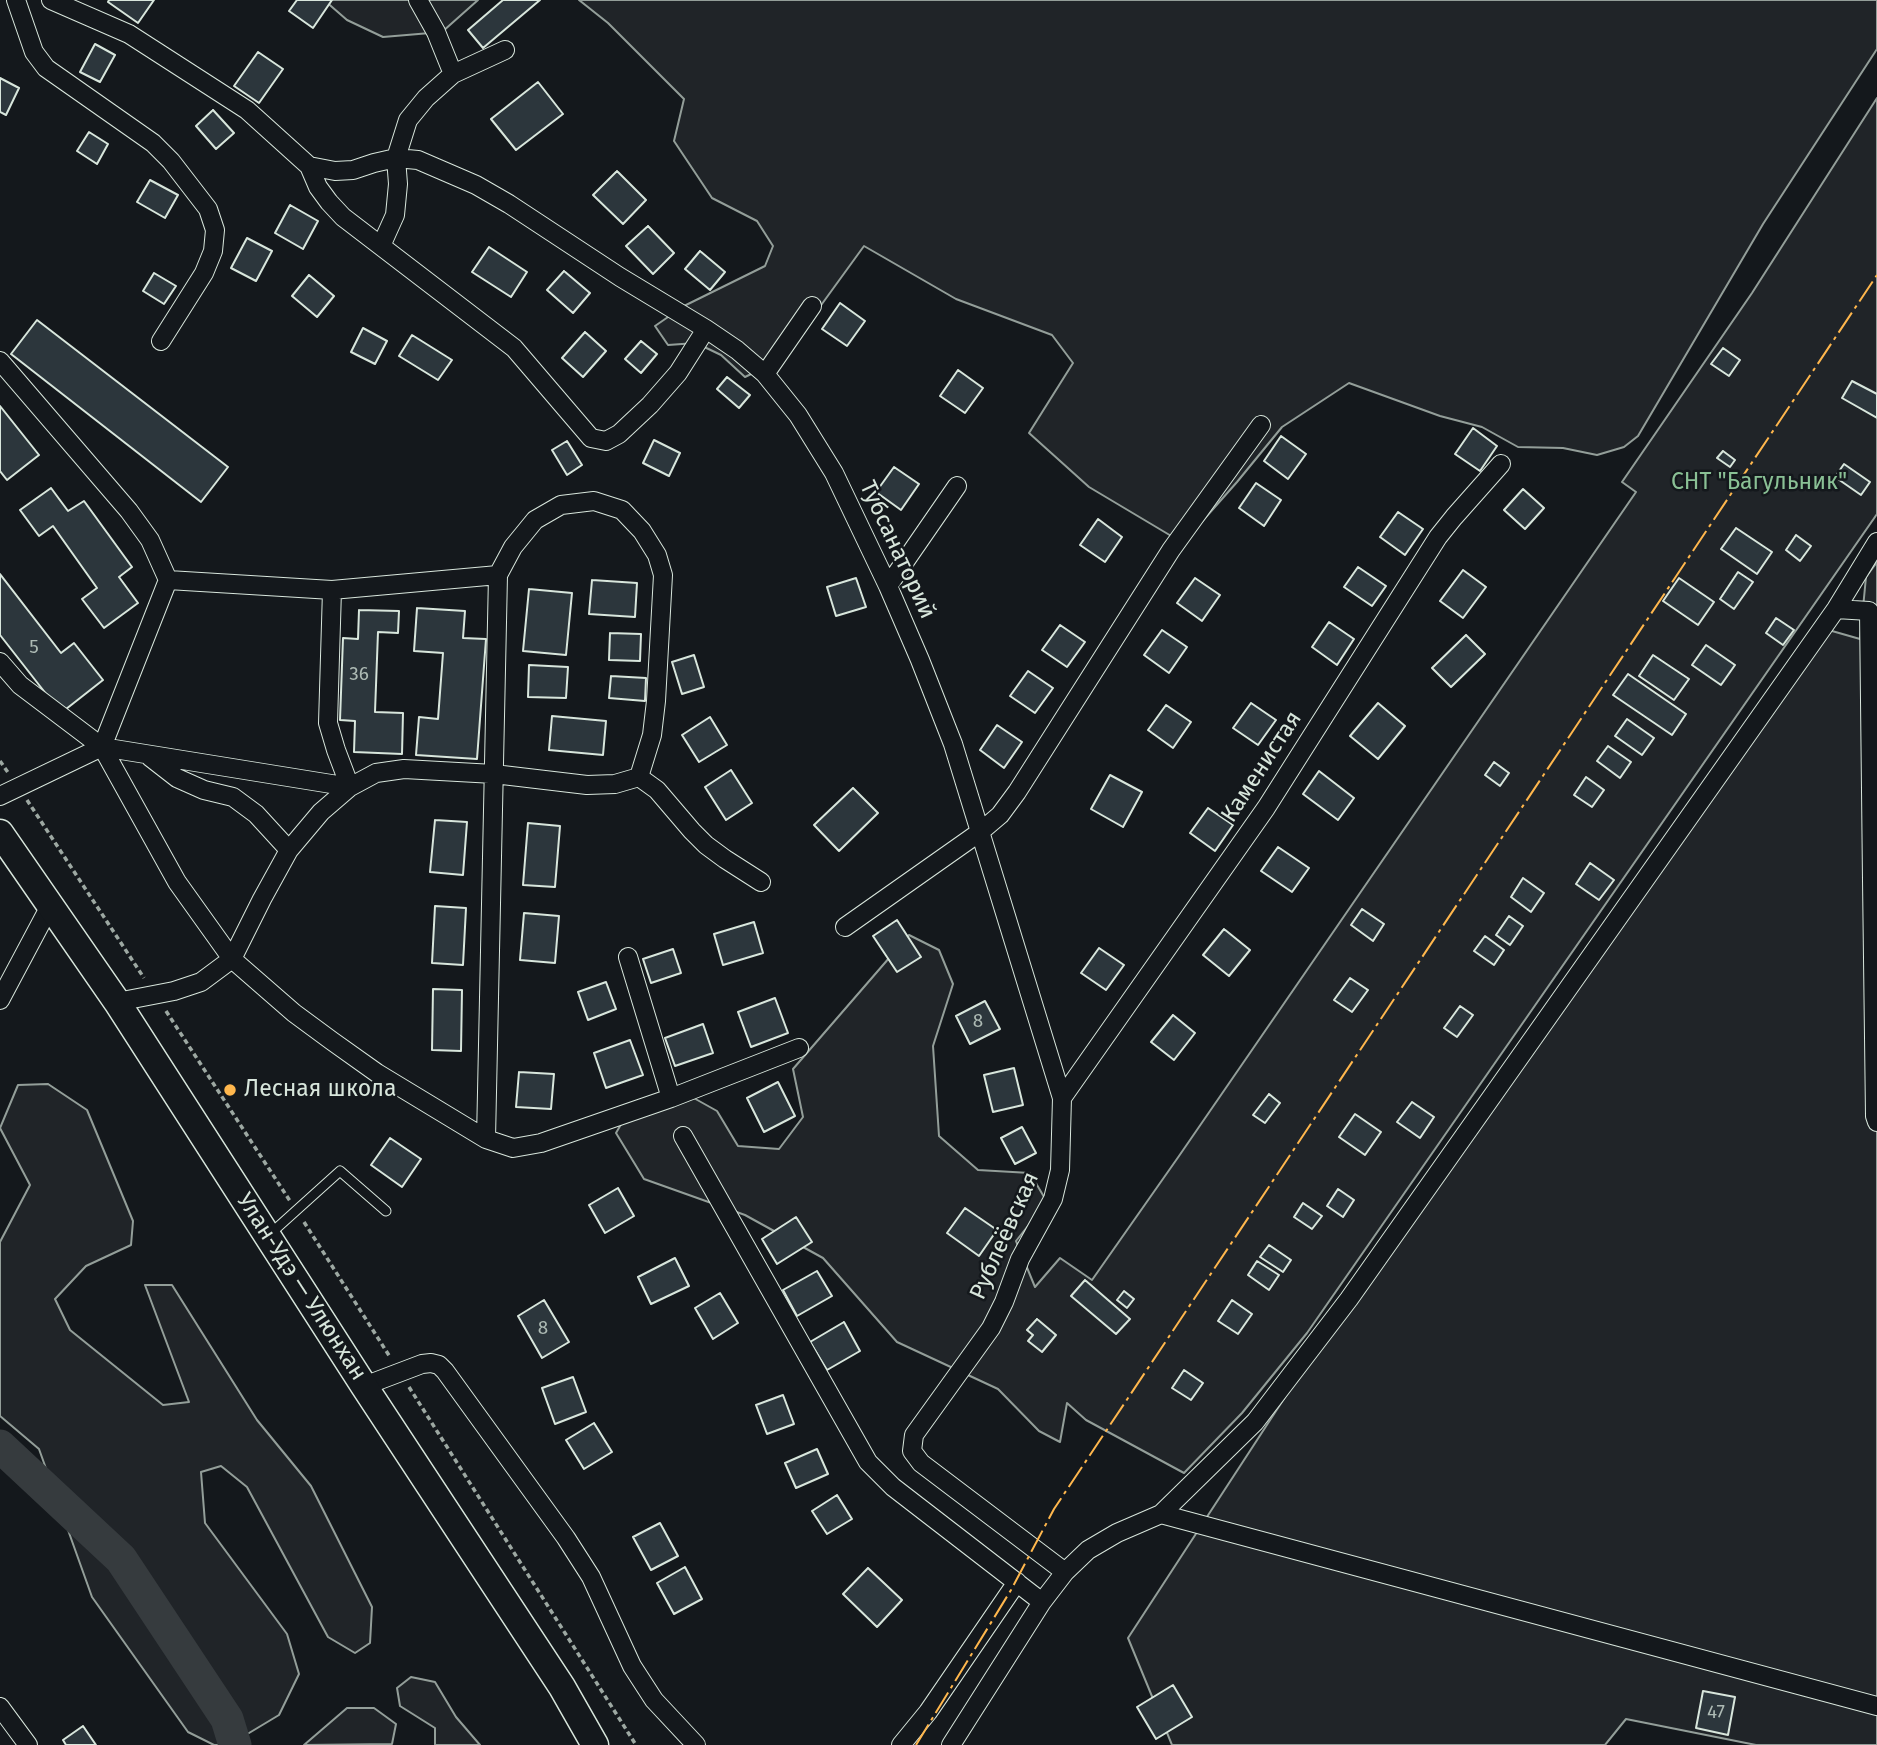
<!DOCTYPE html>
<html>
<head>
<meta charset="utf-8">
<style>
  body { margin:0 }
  canvas { display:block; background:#14181c }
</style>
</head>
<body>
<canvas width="1877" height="1745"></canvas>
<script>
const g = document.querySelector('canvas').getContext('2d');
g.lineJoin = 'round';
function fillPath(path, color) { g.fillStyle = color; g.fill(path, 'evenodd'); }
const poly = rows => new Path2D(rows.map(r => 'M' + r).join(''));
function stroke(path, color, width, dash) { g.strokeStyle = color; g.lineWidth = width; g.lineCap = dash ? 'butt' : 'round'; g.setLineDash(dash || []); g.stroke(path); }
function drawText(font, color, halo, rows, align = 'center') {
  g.font = font + ' "Fira Sans",sans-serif'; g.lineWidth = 5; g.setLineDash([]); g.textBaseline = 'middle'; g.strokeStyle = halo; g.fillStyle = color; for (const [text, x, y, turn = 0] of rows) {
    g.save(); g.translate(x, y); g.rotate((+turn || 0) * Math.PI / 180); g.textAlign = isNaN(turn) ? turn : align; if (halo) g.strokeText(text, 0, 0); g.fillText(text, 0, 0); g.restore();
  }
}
const green = poly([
  [324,0,478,0,442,32,383,37,347,20,324,0],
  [579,0,1877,0,1877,49,1763,224,1638,436,1624,447,1597,455,1563,448,1518,447,1482,427,1440,416,1349,383,1282,427,1237,482,1183,543,1089,487,1029,433,1073,363,1052,335,956,299,864,246,782,359,745,377,721,355,696,343,668,345,655,326,684,306,765,266,773,246,757,221,712,198,674,141,684,99,608,23,579,0],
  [1877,98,1877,514,1307,1333,1242,1413,1184,1473,1086,1420,1067,1403,1060,1442,1039,1431,998,1389,897,1342,823,1258,745,1215,644,1179,616,1133,631,1107,674,1087,717,1111,738,1146,779,1149,803,1117,793,1069,909,935,939,950,953,984,933,1046,939,1136,978,1170,1030,1173,1047,1202,1016,1241,1035,1287,1060,1258,1092,1280,1179,1156,1636,492,1622,482,1752,293,1877,98],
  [1877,562,1877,1745,1756,1745,1626,1719,1605,1745,1172,1745,1128,1638,1349,1299,1825,629,1860,639,1866,577,1877,562],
  [48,1084,87,1110,133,1221,131,1245,86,1266,55,1299,70,1330,163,1405,189,1402,145,1285,172,1285,257,1420,311,1486,372,1607,370,1643,355,1653,328,1637,247,1487,221,1466,201,1472,205,1523,287,1634,299,1674,279,1715,229,1745,214,1745,188,1732,92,1597,39,1449,0,1416,0,1242,30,1185,0,1128,18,1085,48,1084],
  [411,1677,435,1682,456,1717,480,1745,435,1745,435,1728,400,1706,397,1688,411,1677],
  [347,1708,374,1708,396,1724,392,1744,304,1745,347,1708]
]);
fillPath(green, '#202428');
stroke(green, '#939e99', 2);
stroke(poly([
  [0,1446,121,1559,227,1719,235,1745]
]), '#363b3e', 33);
const building = poly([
  [109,0,154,0,138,23,108,2,109,0],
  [297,0,332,0,313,28,289,11,297,0],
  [503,0,540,0,483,48,468,30,503,0],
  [95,44,115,55,100,82,80,72,95,44],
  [258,52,283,69,259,103,234,86,258,52],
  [0,78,19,88,6,115,0,112,0,78],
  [538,82,563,114,516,150,491,119,538,82],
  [213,110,234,133,216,149,196,126,213,110],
  [89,132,108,144,97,164,77,151,89,132],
  [617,171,646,200,623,224,593,195,617,171],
  [150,180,178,195,165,218,137,202,150,180],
  [290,205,318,221,303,249,275,233,290,205],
  [648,226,674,253,653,274,626,246,648,226],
  [247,238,272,251,256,281,231,268,247,238],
  [489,247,527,272,511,297,472,272,489,247],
  [700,251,725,272,710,290,685,269,700,251],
  [564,271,590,293,573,313,547,290,564,271],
  [154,273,176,286,164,304,143,291,154,273],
  [309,275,334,296,317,317,292,296,309,275],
  [840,303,865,321,847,346,822,329,840,303],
  [37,320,228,467,201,502,11,354,37,320],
  [363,328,387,341,375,364,351,352,363,328],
  [585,332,606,351,583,377,562,358,585,332],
  [412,335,452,360,438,380,399,356,412,335],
  [641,341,657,354,641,373,625,359,641,341],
  [1723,348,1740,360,1729,376,1711,364,1723,348],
  [958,370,983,388,965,413,940,396,958,370],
  [727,377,750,395,739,408,717,389,727,377],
  [1852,381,1877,394,1877,418,1842,398,1852,381],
  [0,406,39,455,7,480,0,471,0,406],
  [1473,428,1497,446,1480,471,1455,454,1473,428],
  [1281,436,1306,454,1288,479,1264,461,1281,436],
  [654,440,680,453,669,476,643,463,654,440],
  [567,441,582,465,567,475,552,450,567,441],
  [1723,451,1735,460,1730,467,1717,458,1723,451],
  [1844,464,1870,482,1861,495,1835,477,1844,464],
  [894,467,919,484,901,510,876,492,894,467],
  [1256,483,1281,500,1264,526,1239,508,1256,483],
  [51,488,68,511,84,501,132,567,119,577,138,603,104,628,82,599,97,588,53,526,39,536,20,510,51,488],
  [1523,489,1544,508,1525,529,1504,510,1523,489],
  [1398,512,1423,529,1405,555,1380,537,1398,512],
  [1098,519,1122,537,1105,562,1080,545,1098,519],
  [1736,528,1772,552,1757,574,1721,549,1736,528],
  [1796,535,1811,546,1800,561,1786,550,1796,535],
  [1358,567,1386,586,1372,606,1344,587,1358,567],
  [1463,570,1486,587,1463,618,1440,601,1463,570],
  [1738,572,1753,582,1734,609,1720,599,1738,572],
  [0,574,61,653,74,643,103,680,61,713,0,635,0,574],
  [856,578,866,607,836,616,827,587,856,578],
  [1195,578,1220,595,1202,621,1177,603,1195,578],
  [1679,578,1714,602,1698,625,1663,601,1679,578],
  [592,580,637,583,635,617,589,614,592,580],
  [529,589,572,593,566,655,523,651,529,589],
  [417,608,465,611,463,638,486,639,477,759,416,755,419,717,438,719,443,653,414,651,417,608],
  [359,610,399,611,398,633,378,632,375,712,403,713,402,754,354,752,355,721,340,720,343,638,358,639,359,610],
  [1776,618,1794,630,1783,645,1766,633,1776,618],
  [1329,622,1354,639,1337,665,1312,647,1329,622],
  [1060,625,1085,642,1067,667,1042,650,1060,625],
  [1162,630,1187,647,1169,673,1144,655,1162,630],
  [610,633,641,634,640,661,609,660,610,633],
  [1466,635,1485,654,1451,687,1432,668,1466,635],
  [1706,645,1735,665,1721,685,1692,665,1706,645],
  [694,655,704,687,682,694,672,662,694,655],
  [1653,655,1689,679,1674,700,1639,676,1653,655],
  [529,665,568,667,566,698,528,697,529,665],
  [1028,671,1053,688,1035,713,1010,696,1028,671],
  [1628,674,1686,714,1672,735,1613,695,1628,674],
  [611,676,646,678,645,701,609,698,611,676],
  [1251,703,1276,720,1258,745,1233,728,1251,703],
  [1378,703,1405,726,1378,759,1350,736,1378,703],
  [1166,705,1191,722,1173,748,1148,730,1166,705],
  [552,716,606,721,603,755,549,750,552,716],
  [710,717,727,745,699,762,682,735,710,717],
  [1627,719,1654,738,1642,755,1615,736,1627,719],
  [997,725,1022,742,1004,768,980,750,997,725],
  [1608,746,1631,762,1620,778,1597,761,1608,746],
  [1494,762,1509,773,1500,786,1485,775,1494,762],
  [731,770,752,803,726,820,705,787,731,770],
  [1319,771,1354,798,1338,820,1303,794,1319,771],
  [1110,775,1142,792,1123,827,1091,809,1110,775],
  [1586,777,1604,790,1592,807,1574,795,1586,777],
  [853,788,878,813,839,851,814,825,853,788],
  [1208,808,1233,825,1215,851,1190,833,1208,808],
  [435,820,467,822,463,875,430,872,435,820],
  [528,823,560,826,555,887,523,885,528,823],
  [1278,847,1309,868,1292,892,1261,871,1278,847],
  [1590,863,1614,880,1599,900,1576,884,1590,863],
  [1523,878,1544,893,1531,912,1511,897,1523,878],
  [435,906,466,908,463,965,432,963,435,906],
  [1362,909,1384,924,1373,941,1351,925,1362,909],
  [524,913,559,916,555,963,520,960,524,913],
  [1509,916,1523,926,1510,945,1496,935,1509,916],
  [897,920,921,957,897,972,873,936,897,920],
  [754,922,763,953,723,965,714,934,754,922],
  [1224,929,1250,950,1229,976,1203,955,1224,929],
  [1485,936,1504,950,1494,965,1474,951,1485,936],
  [1099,948,1124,965,1106,990,1081,973,1099,948],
  [673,949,681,973,651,983,643,959,673,949],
  [1350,978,1368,990,1352,1012,1334,1000,1350,978],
  [606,982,616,1009,588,1020,578,992,606,982],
  [433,989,462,990,461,1051,432,1050,433,989],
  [775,998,788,1033,751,1047,738,1012,775,998],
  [985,1001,1000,1029,970,1044,956,1016,985,1001],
  [1460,1006,1473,1015,1457,1037,1444,1028,1460,1006],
  [1173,1015,1195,1033,1174,1060,1151,1042,1173,1015],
  [703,1024,713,1053,675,1066,665,1038,703,1024],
  [630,1040,643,1075,606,1088,594,1053,630,1040],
  [1014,1068,1023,1105,993,1112,984,1075,1014,1068],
  [519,1072,554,1074,551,1109,516,1107,519,1072],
  [778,1082,795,1116,764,1132,747,1098,778,1082],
  [1269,1094,1280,1103,1265,1123,1253,1115,1269,1094],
  [1412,1102,1434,1117,1420,1138,1397,1122,1412,1102],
  [1355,1114,1381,1132,1365,1155,1339,1137,1355,1114],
  [1022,1127,1036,1153,1015,1164,1001,1138,1022,1127],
  [390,1138,421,1159,402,1187,371,1165,390,1138],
  [618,1188,634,1216,605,1233,589,1205,618,1188],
  [1338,1189,1354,1200,1343,1217,1327,1206,1338,1189],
  [1303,1203,1322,1216,1312,1229,1294,1217,1303,1203],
  [965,1208,997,1230,979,1256,947,1233,965,1208],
  [796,1217,812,1242,777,1264,762,1239,796,1217],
  [1269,1245,1291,1260,1283,1272,1260,1257,1269,1245],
  [675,1258,689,1286,651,1304,638,1277,675,1258],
  [1257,1261,1279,1275,1269,1290,1248,1275,1257,1261],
  [817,1271,832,1296,797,1316,783,1290,817,1271],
  [1085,1280,1130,1319,1116,1334,1071,1296,1085,1280],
  [1124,1291,1134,1299,1127,1308,1117,1300,1124,1291],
  [720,1293,738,1323,713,1339,695,1308,720,1293],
  [544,1300,569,1342,542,1358,518,1316,544,1300],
  [1232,1300,1252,1314,1238,1334,1218,1321,1232,1300],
  [1037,1319,1056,1335,1042,1352,1028,1341,1033,1335,1027,1330,1037,1319],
  [844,1322,860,1351,827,1370,810,1342,844,1322],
  [1184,1370,1203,1383,1191,1400,1172,1388,1184,1370],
  [573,1377,586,1412,555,1424,542,1388,573,1377],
  [783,1395,794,1424,767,1434,756,1405,783,1395],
  [594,1423,612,1452,584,1469,566,1440,594,1423],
  [817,1449,828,1474,796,1488,785,1463,817,1449],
  [837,1495,852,1519,827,1534,812,1511,837,1495],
  [660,1523,678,1556,651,1570,633,1537,660,1523],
  [685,1567,702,1599,674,1614,657,1583,685,1567],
  [868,1568,902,1600,877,1627,843,1594,868,1568],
  [1173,1685,1192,1717,1156,1739,1137,1707,1173,1685],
  [1703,1691,1735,1697,1728,1735,1696,1728,1703,1691],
  [83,1726,96,1745,66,1745,63,1740,83,1726]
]);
fillPath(building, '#2c363c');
stroke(building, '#d8e6dc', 2);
const lane = poly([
  [269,1235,340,1171,386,1211]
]);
const street = poly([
  [16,0,34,52,46,68,153,143,171,161,208,209,215,230,213,251,204,273,161,341],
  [51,0,129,34,247,110,309,166,318,187,329,202,343,217,514,348,591,438,606,441,619,434,650,405,678,373,706,329],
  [418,0,436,32,453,74],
  [309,166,335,171,353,170,374,163,396,158,418,160,476,185,509,204,620,277,706,329,737,350,765,374,798,415,834,473,888,586,920,660,953,744,1062,1098,1060,1170,1053,1199,1020,1259,1004,1302,991,1328,914,1435,912,1451,921,1463,1065,1572],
  [381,246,395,215,398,184,396,158,408,120,426,98,453,74,505,50],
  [0,361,129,511,150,540,168,580],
  [765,374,812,306],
  [888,586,957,486],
  [332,590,328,723,336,750,350,787],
  [1836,609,1869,611,1872,880,1875,1116,1877,1122],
  [0,662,20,685,102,747,177,882,232,959,294,1013,332,1041,377,1073,486,1139,513,1148,541,1143,671,1098,799,1048],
  [102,747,168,580,332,590,498,575],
  [150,757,177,778,204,790,233,797,256,814,289,850],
  [0,796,102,747,350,787],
  [845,927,980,832,1000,815,1017,792,1171,550,1261,425],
  [628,957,671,1098],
  [0,1000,50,906],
  [117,1002,174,991,201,982,232,959,262,899,289,850,321,812,350,787,376,773,404,769,494,774,587,785,615,784,639,777],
  [1062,1098,1266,808,1438,537,1454,517,1501,464],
  [683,1136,868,1462,893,1487,1042,1602],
  [486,1139,498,575,513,547,535,520,561,505,594,501,622,510,642,531,657,555,663,575,656,701,652,735,639,777,657,790,692,831,706,845,725,859,761,882],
  [364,1386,422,1364,431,1363,439,1365,445,1371,566,1538,591,1577,632,1666,654,1700,696,1745],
  [1161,1514,1255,1422,1349,1299,1836,609,1877,542],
  [0,1707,28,1745],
  [901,1745,928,1712,1017,1582],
  [951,1745,1042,1602,1065,1572,1088,1550,1117,1533,1161,1514,1877,1706]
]);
const primary = poly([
  [0,833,117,1002,364,1386,562,1687,595,1745]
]);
stroke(lane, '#d8e6dc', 11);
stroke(street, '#d8e6dc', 20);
stroke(primary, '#d8e6dc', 29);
stroke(poly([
  [0,761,9,774],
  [27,800,144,978],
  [166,1011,290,1201],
  [304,1222,390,1357],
  [409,1387,636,1745]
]), '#9da8a2', 3.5, [5, 3.5]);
stroke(lane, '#14181c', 9);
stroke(street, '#14181c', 18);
stroke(primary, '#14181c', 26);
stroke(poly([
  [916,1745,1011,1590,1054,1509,1877,275]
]), '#ffb74d', 2, [24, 5, 3.5, 5]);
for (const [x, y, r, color] of [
  [230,1090,7,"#ffb74d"]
]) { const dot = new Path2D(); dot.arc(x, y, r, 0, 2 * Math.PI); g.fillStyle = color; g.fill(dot); stroke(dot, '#14181c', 2.5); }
drawText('19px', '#adbab4', null, [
  ["5",34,648],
  ["36",359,675],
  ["8",978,1022],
  ["8",543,1329],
  ["47",1716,1713]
]);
drawText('23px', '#8ac095', '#14181c', [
  ["СНТ \"Багульник\"",1759,483]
]);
drawText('23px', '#d8e6dc', '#14181c', [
  ["Тубсанаторий",897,550,65],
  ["Каменистая",1262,767,-57],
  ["Рублеёвская",1005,1236,-66],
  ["Улан-Удэ — Улюнхан",301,1287,57]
]);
drawText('23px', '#d8e6dc', '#14181c', [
  ["Лесная школа",244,1090]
], 'left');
</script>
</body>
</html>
